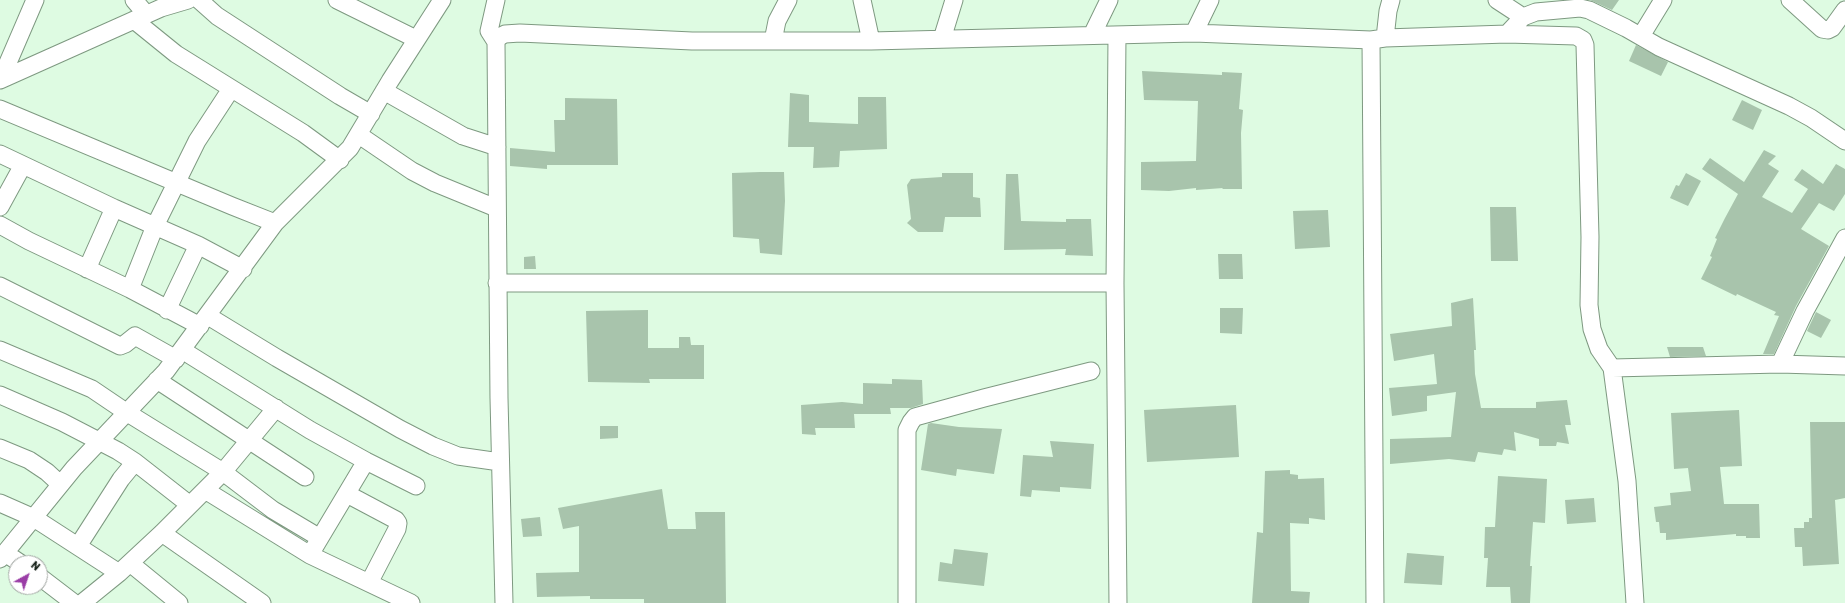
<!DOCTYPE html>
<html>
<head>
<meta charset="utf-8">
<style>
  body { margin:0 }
  #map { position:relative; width:1845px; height:603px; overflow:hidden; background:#defbe2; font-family:Rubik,sans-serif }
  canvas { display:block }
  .north { position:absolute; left:8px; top:555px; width:40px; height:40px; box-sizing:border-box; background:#fff; border:1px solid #a2a7a3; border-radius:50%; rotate:40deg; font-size:11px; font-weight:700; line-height:16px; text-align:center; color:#172219 }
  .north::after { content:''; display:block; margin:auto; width:14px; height:18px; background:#9a3da6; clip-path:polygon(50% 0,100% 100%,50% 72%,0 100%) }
</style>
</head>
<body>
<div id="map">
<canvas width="1845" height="603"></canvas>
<div class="north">N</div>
</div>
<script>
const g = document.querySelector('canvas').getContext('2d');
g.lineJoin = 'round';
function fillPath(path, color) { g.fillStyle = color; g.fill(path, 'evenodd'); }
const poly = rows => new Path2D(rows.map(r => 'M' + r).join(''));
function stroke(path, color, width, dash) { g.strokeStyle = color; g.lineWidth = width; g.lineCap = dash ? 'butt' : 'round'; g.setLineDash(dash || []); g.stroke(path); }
fillPath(poly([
  [1590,0,1619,0,1612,10],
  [1636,45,1668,62,1661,76,1629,61],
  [1142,71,1222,75,1222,72,1242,73,1239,109,1243,110,1241,133,1242,189,1222,189,1223,188,1196,190,1196,188,1169,191,1141,190,1141,162,1196,161,1198,101,1144,100],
  [790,93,809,95,809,122,858,124,858,97,886,97,887,149,840,151,839,167,813,168,814,147,788,147],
  [565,98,617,99,618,165,547,165,547,169,510,166,510,148,555,152,554,120,565,120],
  [1742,100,1762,110,1753,130,1732,120],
  [1764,150,1776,156,1768,164,1779,171,1762,197,1792,213,1808,189,1794,180,1802,169,1823,184,1836,164,1845,169,1845,194,1834,211,1819,203,1801,229,1829,246,1796,306,1774,354,1763,354,1779,316,1774,315,1776,312,1737,294,1736,296,1701,279,1712,257,1710,256,1717,239,1715,238,1725,218,1738,194,1702,169,1710,158,1744,182],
  [760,172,784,172,785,201,782,255,760,253,759,239,733,237,732,173],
  [942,173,973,173,973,197,980,198,981,217,945,217,943,232,918,232,907,223,911,219,907,185,911,179,942,177],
  [1686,173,1701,181,1688,206,1670,198,1676,185,1679,186],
  [1006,174,1018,174,1021,221,1066,222,1066,219,1091,219,1093,256,1065,255,1066,249,1004,250],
  [1490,207,1516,207,1518,261,1491,261],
  [1328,210,1330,247,1295,249,1293,211],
  [1218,254,1242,254,1243,279,1219,279],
  [535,256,536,269,524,269,524,257],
  [1473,298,1476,350,1474,350,1475,374,1481,408,1536,408,1536,402,1567,400,1571,425,1565,425,1569,444,1557,442,1556,446,1539,446,1539,439,1514,432,1516,451,1504,449,1502,455,1478,452,1475,462,1449,459,1390,464,1390,439,1451,437,1456,392,1427,396,1427,411,1392,416,1389,388,1437,384,1434,354,1394,361,1390,334,1452,326,1451,303],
  [1220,308,1243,308,1242,334,1220,333],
  [648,310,648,348,679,348,679,337,690,337,691,345,704,345,704,379,649,379,650,383,588,382,586,311],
  [1816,312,1831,320,1821,338,1807,331],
  [1667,347,1703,347,1706,356,1670,357],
  [892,379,922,380,923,404,911,408,890,408,891,414,854,414,855,428,815,428,816,435,802,434,801,405,842,402,863,404,863,383,892,384],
  [1236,405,1239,457,1147,462,1144,410],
  [1739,410,1742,466,1720,467,1724,504,1759,504,1760,538,1746,538,1746,536,1736,536,1736,534,1666,540,1666,533,1660,533,1659,522,1656,522,1654,507,1671,505,1670,493,1691,491,1688,468,1674,469,1671,413],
  [1810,422,1845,422,1845,498,1835,500,1839,564,1803,566,1802,547,1795,547,1794,528,1804,528,1804,522,1809,522,1809,518,1812,518],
  [931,423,959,427,1002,429,994,474,957,469,956,476,921,470,928,424],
  [600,426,618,426,618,438,600,439],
  [1050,441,1094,444,1091,489,1060,487,1060,492,1032,490,1031,497,1020,496,1023,455,1053,457],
  [1290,470,1290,474,1298,475,1298,479,1324,478,1325,520,1309,518,1309,524,1290,523,1291,591,1310,592,1309,603,1252,603,1257,532,1263,533,1265,471],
  [1498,476,1547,479,1545,523,1533,522,1530,566,1532,566,1530,603,1511,603,1510,587,1486,587,1488,558,1484,558,1485,527,1495,527],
  [662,489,668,529,696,529,695,512,725,512,726,603,644,603,644,599,590,599,590,596,537,597,536,573,579,572,579,526,563,529,558,508],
  [1594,498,1596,522,1567,524,1565,500],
  [540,517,542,536,523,537,521,519],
  [954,549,988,553,984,586,938,581,940,562,952,564],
  [1407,553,1444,556,1442,585,1404,583]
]), '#a8c4ac');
const street = poly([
  [134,0,146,14],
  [199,0,217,16,340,96,371,114],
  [337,0,416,39],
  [496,0,489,31,496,42],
  [862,0,871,41],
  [1497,0,1523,17],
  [1790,0,1822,29,1828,30,1832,28,1845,10],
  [134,20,176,54,303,133,340,160],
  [1194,33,1210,0],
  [1507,34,1523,17,1536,12,1580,8,1589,10,1626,28,1659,47,1789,106,1811,118,1845,141],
  [1092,35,1109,0],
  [1117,35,1115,283,1118,603],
  [1641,36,1663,0],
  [1385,38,1388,11,1391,0],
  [942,39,954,0],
  [1371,40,1375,603],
  [773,41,777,21,788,0],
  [1,79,35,0],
  [0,80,161,8,188,0],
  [384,91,463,136,497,147],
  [0,109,232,206,275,223],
  [359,135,412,171,435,183,496,208],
  [0,154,114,208,198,245,243,269],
  [0,207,23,165],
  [0,225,29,241,130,289,200,326],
  [87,269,114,208],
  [497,283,1115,283],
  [0,286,120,346,125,344,135,336,176,359],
  [130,289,155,226,197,141,231,89],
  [167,310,198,245],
  [208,316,277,358,400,429,433,446,458,456,500,462],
  [0,350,92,389,126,412,223,472,273,510,320,538],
  [182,350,310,430,366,461,416,486],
  [1780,364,1805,311,1845,238],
  [1612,368,1780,364,1845,366],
  [157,380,305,477],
  [0,395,62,422,118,451,135,462,190,505],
  [0,448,29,460,47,472,60,484],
  [205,490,310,555,411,603],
  [347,494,396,520,398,523,397,529,369,583],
  [0,503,34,518,119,573],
  [162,533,262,603],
  [78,546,121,479,135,462],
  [314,548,366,461],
  [5,553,20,563],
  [0,559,74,468,166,371,275,223,350,148,390,81,442,0],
  [130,563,179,603],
  [40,577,74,603],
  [82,603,119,573,162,533,223,472,276,408],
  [504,603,499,398,496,42,499,37,505,34,520,33,692,41,871,41,1194,33,1371,40,1385,38,1507,34,1576,36,1583,40,1585,45,1590,237,1589,305,1592,329,1599,349,1612,368,1627,481,1635,603],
  [907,603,907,430,911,422,915,417,984,398,1091,371]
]);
stroke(street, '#7e9981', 19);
stroke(street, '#fff', 17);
</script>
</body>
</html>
